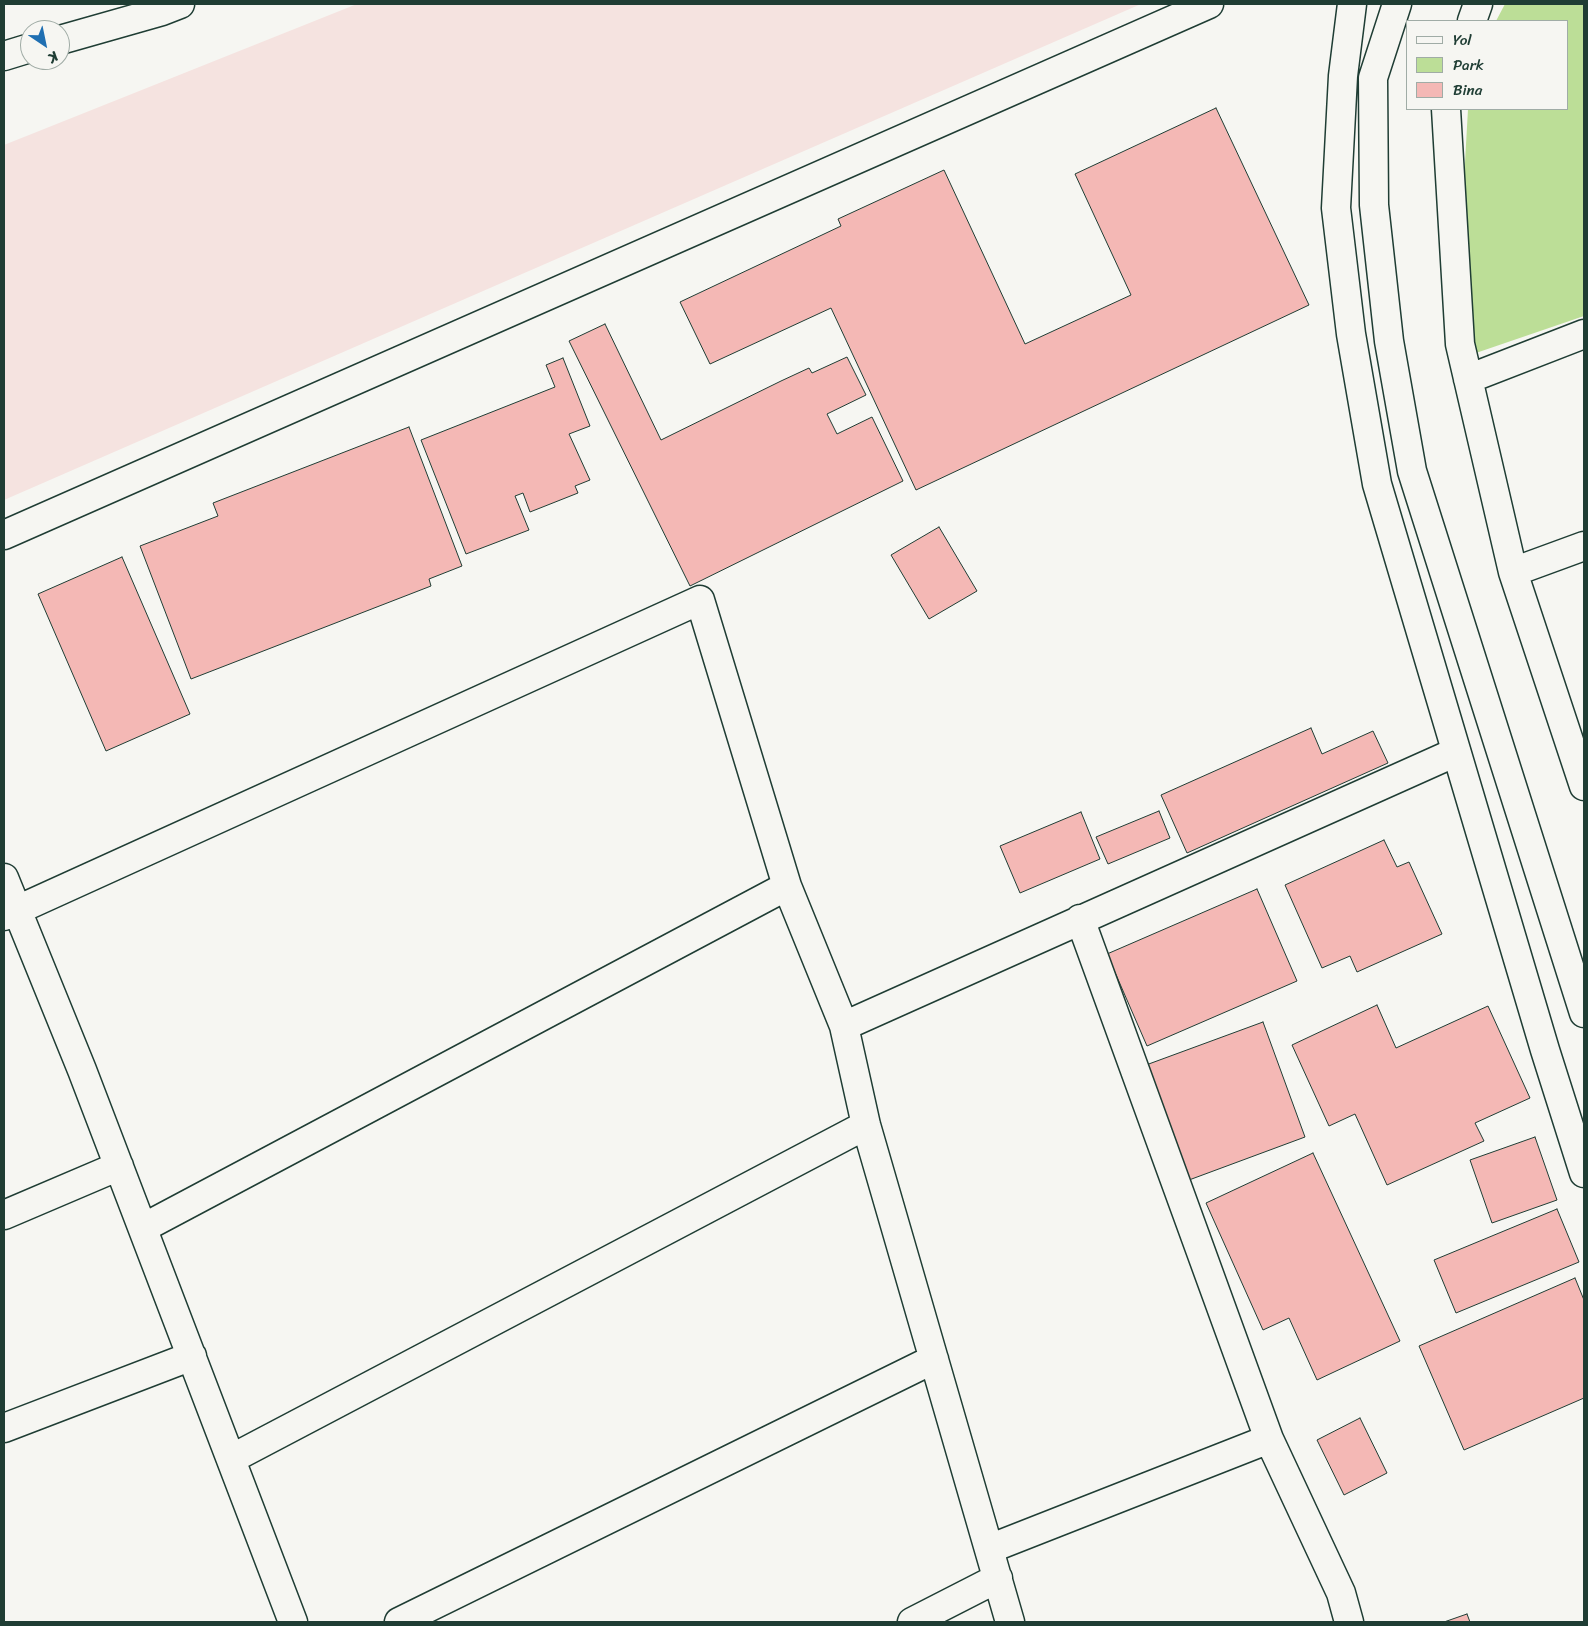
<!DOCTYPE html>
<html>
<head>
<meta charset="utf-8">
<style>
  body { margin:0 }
  #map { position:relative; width:1588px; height:1626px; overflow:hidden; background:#f6f6f2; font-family:Sriracha,sans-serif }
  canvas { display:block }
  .frame { position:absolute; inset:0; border:5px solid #1f3d34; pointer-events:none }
  .legend { position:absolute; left:1406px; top:20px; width:162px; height:90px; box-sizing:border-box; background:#f6f6f2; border:1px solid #a0aca6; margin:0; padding:6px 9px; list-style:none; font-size:15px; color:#1f3d34 }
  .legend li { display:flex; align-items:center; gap:10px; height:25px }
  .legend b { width:25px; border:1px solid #a0aca6 }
  .north { position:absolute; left:20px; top:20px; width:50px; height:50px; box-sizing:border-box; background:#f6f6f2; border:1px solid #a0aca6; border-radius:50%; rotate:146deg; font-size:14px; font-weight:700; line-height:20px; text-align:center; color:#1f3d34 }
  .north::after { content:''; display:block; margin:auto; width:18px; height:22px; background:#1f6fb2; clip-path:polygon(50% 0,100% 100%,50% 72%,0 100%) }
</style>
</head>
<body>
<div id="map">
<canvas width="1588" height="1626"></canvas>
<div class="frame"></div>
<ul class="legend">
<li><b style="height:6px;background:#f6f6f2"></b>Yol</li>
<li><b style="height:14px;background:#bcde97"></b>Park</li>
<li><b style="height:14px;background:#f4b8b5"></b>Bina</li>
</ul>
<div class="north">K</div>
</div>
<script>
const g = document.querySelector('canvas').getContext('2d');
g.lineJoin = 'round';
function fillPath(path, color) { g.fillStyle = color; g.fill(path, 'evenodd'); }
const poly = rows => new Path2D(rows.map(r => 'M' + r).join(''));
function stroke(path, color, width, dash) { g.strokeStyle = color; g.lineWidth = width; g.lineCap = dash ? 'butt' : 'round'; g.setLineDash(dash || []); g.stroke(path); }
fillPath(poly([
  [357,4,1141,4,4,500,4,145]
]), '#f5e3e0');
fillPath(poly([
  [1505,4,1584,4,1584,316,1473,354,1463,198,1468,109,1567,109,1567,21,1496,21]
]), '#bcde97');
const building = poly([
  [1216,108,1309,305,916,490,831,308,710,364,680,302,841,226,838,219,944,170,1025,344,1131,295,1075,174,1216,108],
  [605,324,661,440,781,381,809,368,812,373,847,357,866,395,827,414,837,434,872,417,903,481,690,586,569,341,605,324],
  [563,358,590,426,569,434,590,480,575,486,578,493,530,512,523,493,515,496,529,530,466,554,421,440,555,387,546,365,563,358],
  [409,427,462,566,429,579,431,586,191,679,140,546,218,516,213,503,409,427],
  [939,527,977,591,929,619,891,555,939,527],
  [122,557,190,714,106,751,38,594,122,557],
  [1311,728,1322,754,1373,731,1388,763,1187,853,1161,795,1311,728],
  [1159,811,1170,838,1108,864,1096,837,1159,811],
  [1081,812,1100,859,1020,893,1000,846,1081,812],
  [1384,840,1397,867,1409,862,1442,934,1357,972,1350,956,1322,968,1285,885,1384,840],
  [1257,889,1297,981,1147,1046,1107,954,1257,889],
  [1377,1005,1396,1048,1488,1006,1530,1098,1475,1123,1484,1141,1387,1185,1355,1114,1329,1126,1292,1045,1377,1005],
  [1263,1022,1305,1137,1189,1180,1146,1065,1263,1022],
  [1535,1137,1557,1200,1492,1223,1470,1160,1535,1137],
  [1313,1153,1400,1341,1317,1380,1289,1318,1263,1330,1206,1203,1313,1153],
  [1557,1209,1579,1262,1456,1313,1434,1260,1557,1209],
  [1575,1278,1584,1300,1584,1398,1464,1450,1419,1346,1575,1278],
  [1360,1418,1387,1473,1344,1495,1317,1440,1360,1418],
  [1467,1614,1470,1622,1444,1622,1467,1614]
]);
fillPath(building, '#f4b8b5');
stroke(building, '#1f3d34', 1);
const minor = poly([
  [1472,21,1478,4],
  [60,40,162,11,180,4],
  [4,56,30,48],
  [1446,109,1460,344,1513,572,1584,786],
  [1468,379,1584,334],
  [4,535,1209,4],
  [1513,572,1584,546],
  [4,878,82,1070,293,1622],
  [4,916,700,600,787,886,844,1026,866,1125,1010,1622],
  [1080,919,1269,1439,1341,1593,1349,1622],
  [844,1026,1456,752],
  [4,1215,119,1166],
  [143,1228,787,886],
  [4,1428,192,1356],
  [231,1459,866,1125],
  [989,1549,1269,1439],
  [399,1622,934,1359],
  [912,1622,998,1578]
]);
const major = poly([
  [1352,4,1343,76,1336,208,1351,334,1377,484,1545,1050,1584,1173],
  [1397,4,1373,78,1374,205,1389,341,1412,471,1584,1013]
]);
stroke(minor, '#1f3d34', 31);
stroke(major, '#1f3d34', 31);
stroke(minor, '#f6f6f2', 28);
stroke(major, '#f6f6f2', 28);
</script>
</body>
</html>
